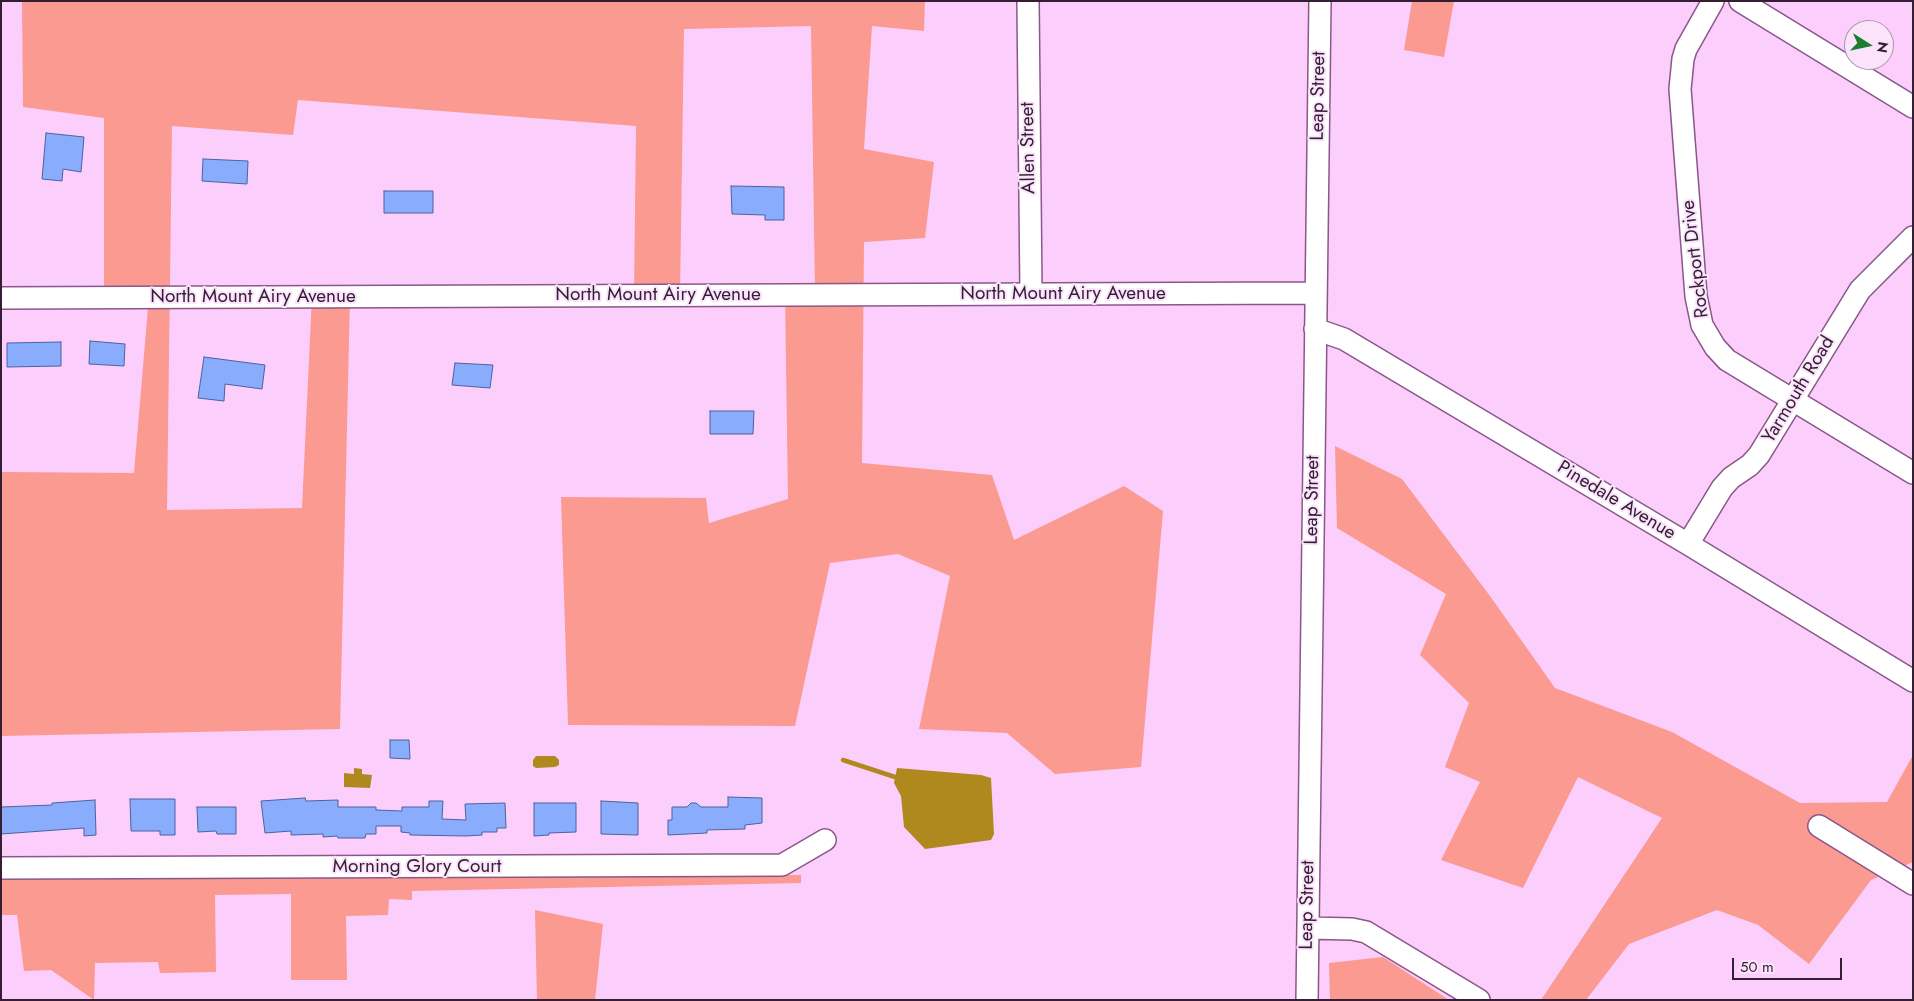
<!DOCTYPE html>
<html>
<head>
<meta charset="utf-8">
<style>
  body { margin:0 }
  #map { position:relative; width:1914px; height:1001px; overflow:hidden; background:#fccefc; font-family:Jost,sans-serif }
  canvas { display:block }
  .frame { position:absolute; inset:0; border:2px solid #331e34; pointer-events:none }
  .north { position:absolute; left:1844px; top:20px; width:50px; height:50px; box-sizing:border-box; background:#fbe4fb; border:1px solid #ab95ab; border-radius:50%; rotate:100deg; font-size:14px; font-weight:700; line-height:20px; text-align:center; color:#331e34 }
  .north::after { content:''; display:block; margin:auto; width:18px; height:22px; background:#1d7e30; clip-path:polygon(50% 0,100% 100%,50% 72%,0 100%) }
  .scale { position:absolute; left:1732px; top:958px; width:110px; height:22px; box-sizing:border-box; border:2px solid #331e34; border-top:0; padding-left:6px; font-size:15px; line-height:18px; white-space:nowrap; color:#331e34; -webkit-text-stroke:4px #fbe4fb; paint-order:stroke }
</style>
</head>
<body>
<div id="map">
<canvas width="1914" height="1001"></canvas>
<div class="frame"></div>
<div class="north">N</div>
<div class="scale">50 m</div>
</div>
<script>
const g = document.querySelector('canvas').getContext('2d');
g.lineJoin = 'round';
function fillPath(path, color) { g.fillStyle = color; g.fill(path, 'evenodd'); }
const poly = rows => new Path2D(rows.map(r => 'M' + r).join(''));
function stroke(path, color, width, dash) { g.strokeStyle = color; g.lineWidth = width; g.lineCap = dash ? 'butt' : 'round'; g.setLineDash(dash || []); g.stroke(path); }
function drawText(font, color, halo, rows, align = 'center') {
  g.font = font + ' Jost,sans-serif'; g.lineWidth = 4; g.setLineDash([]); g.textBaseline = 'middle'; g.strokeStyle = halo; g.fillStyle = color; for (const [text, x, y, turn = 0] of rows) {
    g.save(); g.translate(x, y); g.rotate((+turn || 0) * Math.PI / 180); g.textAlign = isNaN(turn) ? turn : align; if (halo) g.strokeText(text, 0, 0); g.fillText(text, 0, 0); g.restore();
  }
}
fillPath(poly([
  [22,1,925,1,924,31,872,26,864,149,934,162,925,238,864,242,862,463,992,475,1014,540,1124,486,1163,511,1141,767,1055,774,1007,733,919,729,950,576,898,554,830,563,795,726,568,725,561,497,706,498,709,523,788,499,785,293,815,293,811,26,684,29,680,296,634,295,636,126,298,100,293,135,172,126,167,510,302,508,312,296,350,296,340,729,1,736,1,472,134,473,149,296,104,296,104,118,23,107],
  [1412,1,1454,1,1444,57,1404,50],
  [1335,446,1402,479,1490,596,1555,688,1672,732,1800,803,1887,802,1913,755,1913,862,1871,880,1809,964,1758,925,1717,910,1629,944,1586,1000,1541,1000,1662,818,1578,777,1523,888,1441,860,1480,782,1445,767,1469,703,1420,655,1446,594,1337,528],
  [801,875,801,883,412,891,412,900,389,899,388,915,346,916,347,980,291,980,291,894,215,895,216,972,160,973,158,962,95,963,94,1000,51,970,24,971,17,915,1,915,1,879],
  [535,910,603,924,595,1000,537,1000],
  [1383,957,1449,1000,1330,1000,1329,963]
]), '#fa9a90');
fillPath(poly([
  [536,756,555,756,559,760,559,765,555,767,536,768,533,766,533,760],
  [354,768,362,769,362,774,372,775,370,788,344,787,344,773,354,774],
  [897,768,981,775,991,778,994,834,991,840,925,849,904,827,901,796,894,783]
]), '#af881e');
stroke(poly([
  [843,760,895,777]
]), '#af881e', 4.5);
const building = poly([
  [46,133,84,137,81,172,63,169,62,181,42,179,46,133],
  [203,159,248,161,247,184,202,181,203,159],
  [731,186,784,187,784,220,765,220,765,215,732,214,731,186],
  [384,191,433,191,433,213,384,213,384,191],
  [90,341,125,344,124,366,89,364,90,341],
  [61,342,61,366,7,367,7,343,61,342],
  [204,357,265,365,262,389,225,384,224,401,198,398,204,357],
  [455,363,493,365,490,388,452,385,455,363],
  [710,411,754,411,753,434,710,434,710,411],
  [390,740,409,740,410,759,390,758,390,740],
  [728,797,762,798,762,823,745,825,745,829,707,830,707,833,668,835,668,820,672,820,672,807,687,807,691,803,696,803,701,807,728,807,728,797],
  [305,798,306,801,338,800,338,807,376,807,376,810,402,811,402,807,429,807,429,801,443,801,442,819,466,820,465,804,505,803,506,828,497,828,497,832,482,832,482,835,466,836,410,835,410,833,401,832,401,826,376,826,376,834,366,834,365,838,338,838,337,836,323,837,323,834,291,835,291,831,265,833,261,801,305,798],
  [130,799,175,799,175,835,160,835,160,831,131,831,130,799],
  [95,800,96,835,84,836,84,828,1,834,1,807,52,805,52,803,95,800],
  [601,801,638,803,638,835,601,834,601,801],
  [534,803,576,803,576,832,549,833,549,835,534,836,534,803],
  [197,807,236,807,236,834,217,834,216,831,198,832,197,807]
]);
fillPath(building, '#8aacfd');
stroke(building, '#4a639e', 1);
const minor = poly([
  [1028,1,1031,294],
  [1713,1,1686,49,1683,59,1680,89,1696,296,1702,325,1715,347,1727,360,1913,473],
  [1740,1,1913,107],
  [1,298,1316,293],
  [1315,329,1344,339,1688,544,1913,681],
  [1688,544,1722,488,1731,478,1750,465,1759,455,1860,290,1913,237],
  [1819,826,1913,884],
  [1,868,782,865,825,840],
  [1308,928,1352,929,1366,932,1479,1000],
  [1307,1000,1320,1]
]);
stroke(minor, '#8a578b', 24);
stroke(minor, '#fff', 21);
drawText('19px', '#331e34', '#fbe4fb', [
  ["Leap Street",1319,96,-89],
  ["Allen Street",1029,148,-91],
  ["Rockport Drive",1696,259,-97],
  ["North Mount Airy Avenue",1063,294],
  ["North Mount Airy Avenue",658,295],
  ["North Mount Airy Avenue",253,297],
  ["Yarmouth Road",1799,390,-59],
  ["Leap Street",1313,500,-89],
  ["Pinedale Avenue",1616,501,31],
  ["Morning Glory Court",417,867],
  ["Leap Street",1308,905,-89]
]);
</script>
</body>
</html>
